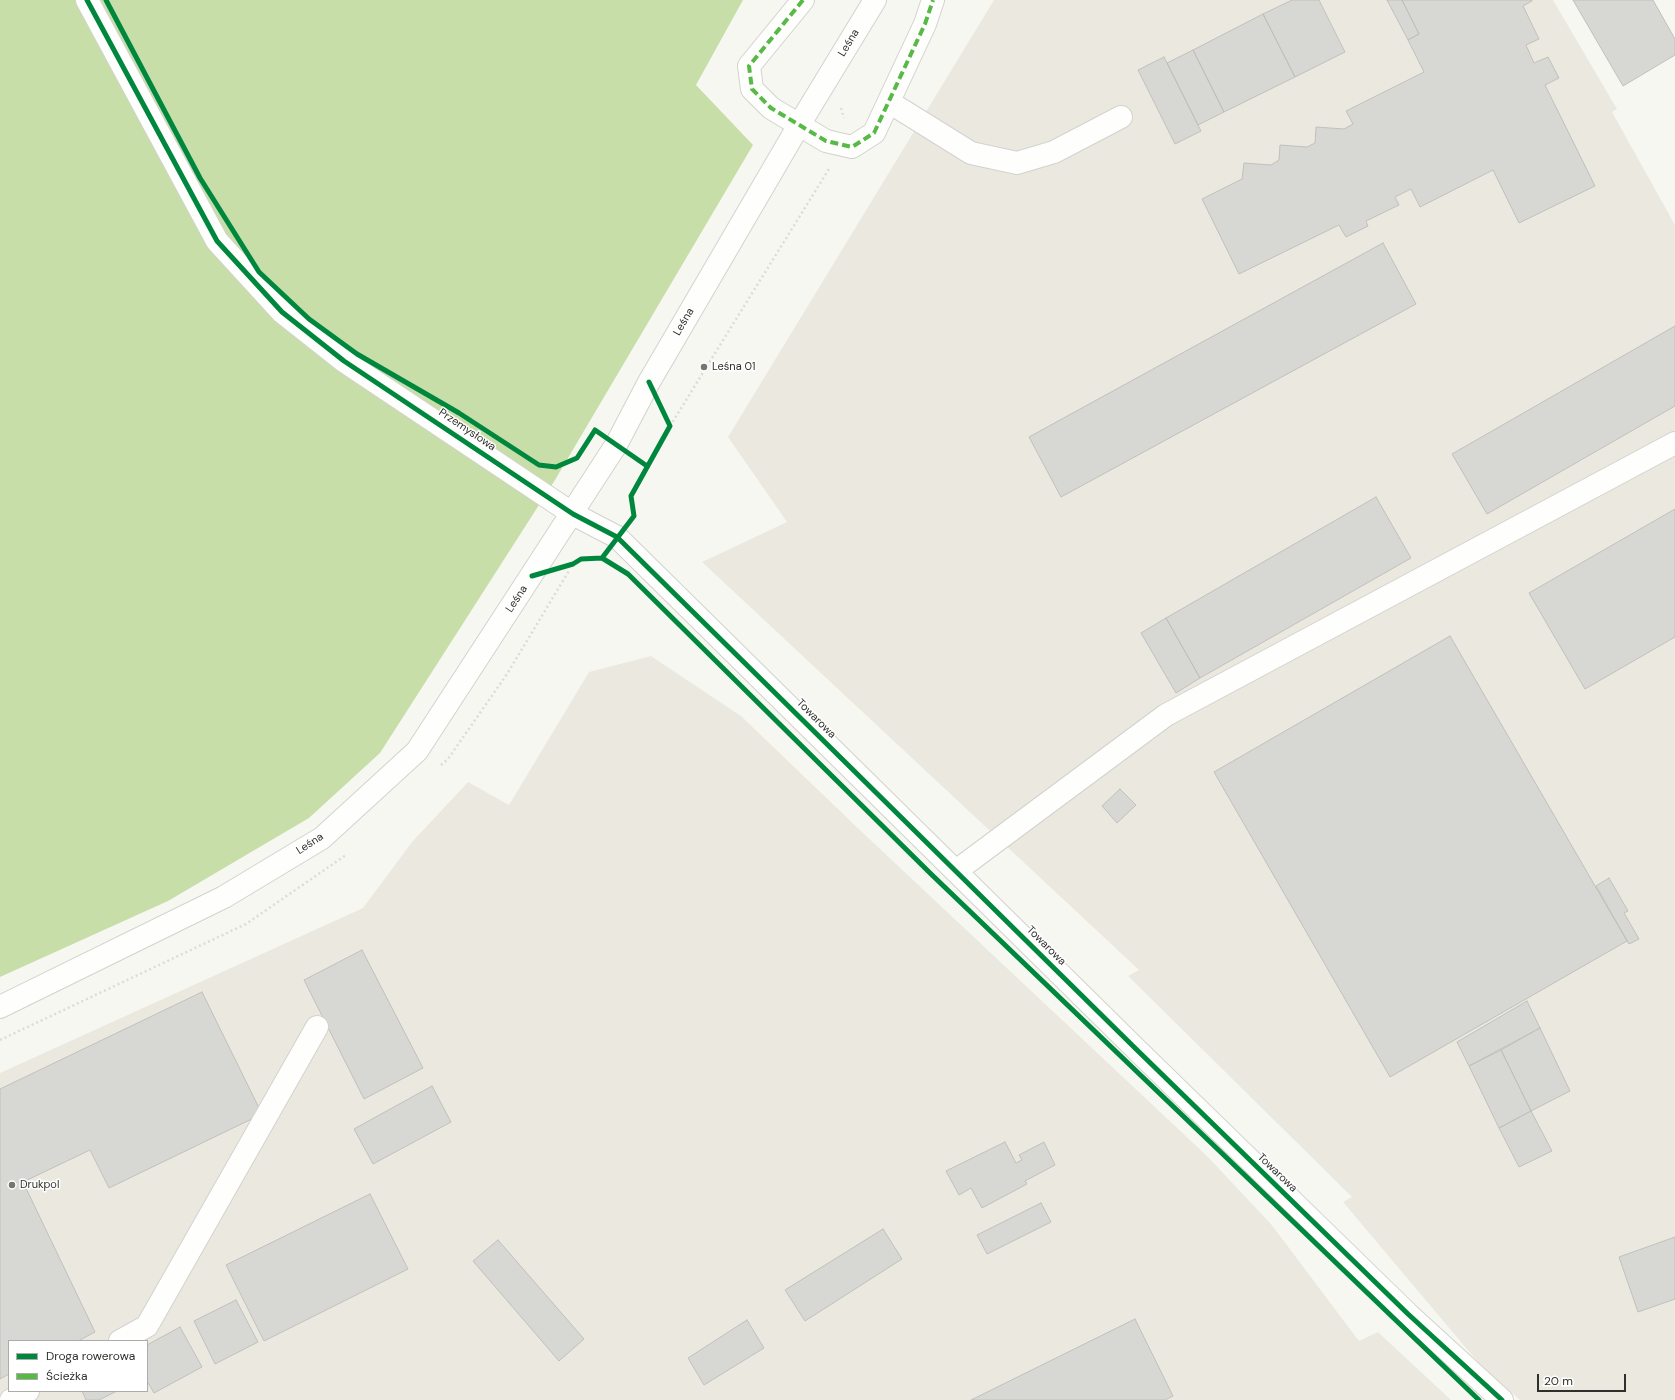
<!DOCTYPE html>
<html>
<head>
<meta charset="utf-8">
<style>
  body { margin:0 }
  #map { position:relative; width:1675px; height:1400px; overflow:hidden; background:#f7f7f2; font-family:"DM Sans",sans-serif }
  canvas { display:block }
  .legend { position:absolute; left:8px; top:1340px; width:140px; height:52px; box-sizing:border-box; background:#fff; border:1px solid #acacaa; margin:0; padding:5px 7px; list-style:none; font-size:12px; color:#2f2f2b }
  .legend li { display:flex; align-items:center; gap:8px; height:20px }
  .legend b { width:20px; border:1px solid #acacaa }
  .scale { position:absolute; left:1537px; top:1374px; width:89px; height:18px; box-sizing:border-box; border:2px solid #2f2f2b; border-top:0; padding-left:5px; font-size:12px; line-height:14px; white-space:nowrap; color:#2f2f2b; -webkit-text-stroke:3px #fff; paint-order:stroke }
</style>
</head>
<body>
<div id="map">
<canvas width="1675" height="1400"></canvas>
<ul class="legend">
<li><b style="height:5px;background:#00873e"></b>Droga rowerowa</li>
<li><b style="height:5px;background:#58b947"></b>Ścieżka</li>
</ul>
<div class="scale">20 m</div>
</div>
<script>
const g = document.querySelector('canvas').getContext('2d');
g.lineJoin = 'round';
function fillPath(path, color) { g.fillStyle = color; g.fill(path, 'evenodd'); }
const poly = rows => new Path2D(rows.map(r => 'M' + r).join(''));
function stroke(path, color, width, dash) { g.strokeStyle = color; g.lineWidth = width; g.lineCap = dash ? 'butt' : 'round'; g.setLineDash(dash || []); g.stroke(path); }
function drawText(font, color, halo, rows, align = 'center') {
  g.font = font + ' "DM Sans",sans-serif'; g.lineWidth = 3; g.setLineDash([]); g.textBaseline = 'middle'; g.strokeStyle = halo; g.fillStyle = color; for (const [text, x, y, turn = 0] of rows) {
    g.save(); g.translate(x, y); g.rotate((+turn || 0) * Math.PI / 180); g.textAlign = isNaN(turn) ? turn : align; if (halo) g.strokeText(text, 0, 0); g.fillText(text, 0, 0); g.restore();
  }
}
fillPath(poly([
  [994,0,1553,0,1617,109,1612,112,1675,225,1675,1400,1520,1400,1482,1367,1343,1202,1352,1197,1128,976,1139,970,702,562,787,522,728,437],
  [651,656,741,716,862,832,1207,1156,1271,1224,1359,1341,1378,1332,1451,1400,0,1400,0,1073,363,908,412,842,468,782,509,805,589,672],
  [9,1341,147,1341,147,1391,9,1391]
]), '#ebe9df');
fillPath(poly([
  [0,0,743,0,696,85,753,145,555,480,380,753,309,818,168,901,0,977]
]), '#c8dea9');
const building = poly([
  [1292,0,1319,0,1345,52,1295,77,1263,14,1292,0],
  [1387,0,1402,0,1419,34,1408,40,1387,0],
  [1402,0,1532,0,1532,1,1523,6,1539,39,1526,45,1534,63,1548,57,1559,78,1545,85,1595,186,1519,223,1493,170,1420,207,1411,189,1395,197,1399,205,1366,221,1368,226,1346,237,1339,225,1239,274,1202,199,1242,179,1244,163,1271,165,1279,160,1280,145,1307,147,1315,143,1316,127,1344,129,1353,124,1346,111,1424,72,1408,40,1419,34,1402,0],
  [1573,0,1653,0,1675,39,1675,55,1623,86,1573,0],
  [1263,14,1295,77,1224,112,1193,50,1263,14],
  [1193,50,1224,112,1198,125,1167,63,1193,50],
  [1164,57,1201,131,1175,144,1138,70,1164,57],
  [1383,243,1416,304,1061,497,1029,437,1383,243],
  [1675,326,1675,406,1487,514,1452,454,1675,326],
  [1376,497,1411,558,1200,678,1166,618,1376,497],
  [1675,509,1675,637,1585,689,1529,593,1675,509],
  [1166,618,1200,678,1176,693,1141,633,1166,618],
  [1450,636,1627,941,1390,1077,1214,772,1450,636],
  [1120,789,1136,805,1117,823,1102,806,1120,789],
  [1609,878,1628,911,1624,913,1639,939,1629,944,1596,886,1609,878],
  [362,950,423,1068,364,1099,304,980,362,950],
  [202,992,262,1114,109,1188,90,1150,23,1182,95,1332,78,1341,9,1341,9,1374,0,1379,0,1089,202,992],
  [1527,1001,1540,1028,1469,1066,1457,1042,1527,1001],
  [1540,1028,1570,1091,1531,1111,1501,1050,1540,1028],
  [1501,1050,1531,1111,1499,1128,1469,1066,1501,1050],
  [432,1086,451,1122,373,1164,354,1129,432,1086],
  [1531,1111,1552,1151,1519,1167,1499,1128,1531,1111],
  [1005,1142,1016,1163,1022,1160,1019,1155,1044,1142,1055,1165,1025,1181,1027,1184,982,1208,971,1188,959,1195,946,1171,1005,1142],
  [370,1194,408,1269,264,1341,226,1265,370,1194],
  [1041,1203,1051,1222,987,1254,977,1235,1041,1203],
  [883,1229,902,1259,805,1321,785,1290,883,1229],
  [1675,1237,1675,1299,1638,1312,1619,1257,1675,1237],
  [498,1240,584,1339,559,1361,473,1261,498,1240],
  [236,1300,258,1342,215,1364,194,1321,236,1300],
  [1135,1319,1173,1396,1165,1400,971,1400,1135,1319],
  [747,1320,764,1348,704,1385,688,1358,747,1320],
  [180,1327,202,1367,154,1393,147,1381,147,1345,180,1327],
  [82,1391,117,1391,99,1400,86,1400,82,1391]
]);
fillPath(building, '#d7d7d3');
stroke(building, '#c1c0bc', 1);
const minor = poly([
  [87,0,217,241,282,312,344,361,573,514,617,537,1137,1050,1408,1314,1502,1400],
  [803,0,749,66,752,89,771,108,826,141,852,147,874,133,925,24,933,0],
  [889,102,971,153,1017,163,1054,152,1121,117],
  [956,871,1166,715,1675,443],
  [0,1007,224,897,322,838,417,751,616,445,649,382,799,125,875,0],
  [120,1341,147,1326,317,1027],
  [11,1400,28,1391]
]);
stroke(minor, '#d2d2ce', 24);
stroke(poly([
  [841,108,844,118],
  [670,426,829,169],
  [441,765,448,759,507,674,570,569],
  [0,1040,246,924,346,855]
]), '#dbdbd9', 2.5, [2, 3]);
stroke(minor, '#fefefd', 22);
stroke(poly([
  [803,0,749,66,752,89,771,108,826,141,852,147,874,133,925,24,933,0]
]), '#58b947', 4, [8, 4]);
stroke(poly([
  [87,0,217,241,282,312,344,361,573,514,617,537,1137,1050,1408,1314,1502,1400],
  [106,0,200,178,259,272,309,319,357,354,459,413,539,465,556,467,577,458,595,430,647,466],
  [602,558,628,574,931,874,1479,1400],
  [532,576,573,564,581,559,602,558,634,516,631,496,670,426,649,382]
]), '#00873e', 5);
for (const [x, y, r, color] of [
  [704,367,4,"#757571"],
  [12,1185,4,"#757571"]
]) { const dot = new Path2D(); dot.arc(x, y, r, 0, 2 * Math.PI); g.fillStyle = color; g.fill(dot); stroke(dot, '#fff', 1.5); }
drawText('11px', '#2f2f2b', '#fff', [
  ["Leśna",849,43,-59],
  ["Leśna",684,322,-60],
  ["Przemysłowa",467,430,34],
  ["Leśna",517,599,-57],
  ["Towarowa",816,719,45],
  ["Leśna",310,844,-33],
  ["Towarowa",1046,946,45],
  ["Towarowa",1277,1173,44]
]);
drawText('11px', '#2f2f2b', '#fff', [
  ["Leśna 01",712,367],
  ["Drukpol",20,1185]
], 'left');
</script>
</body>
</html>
